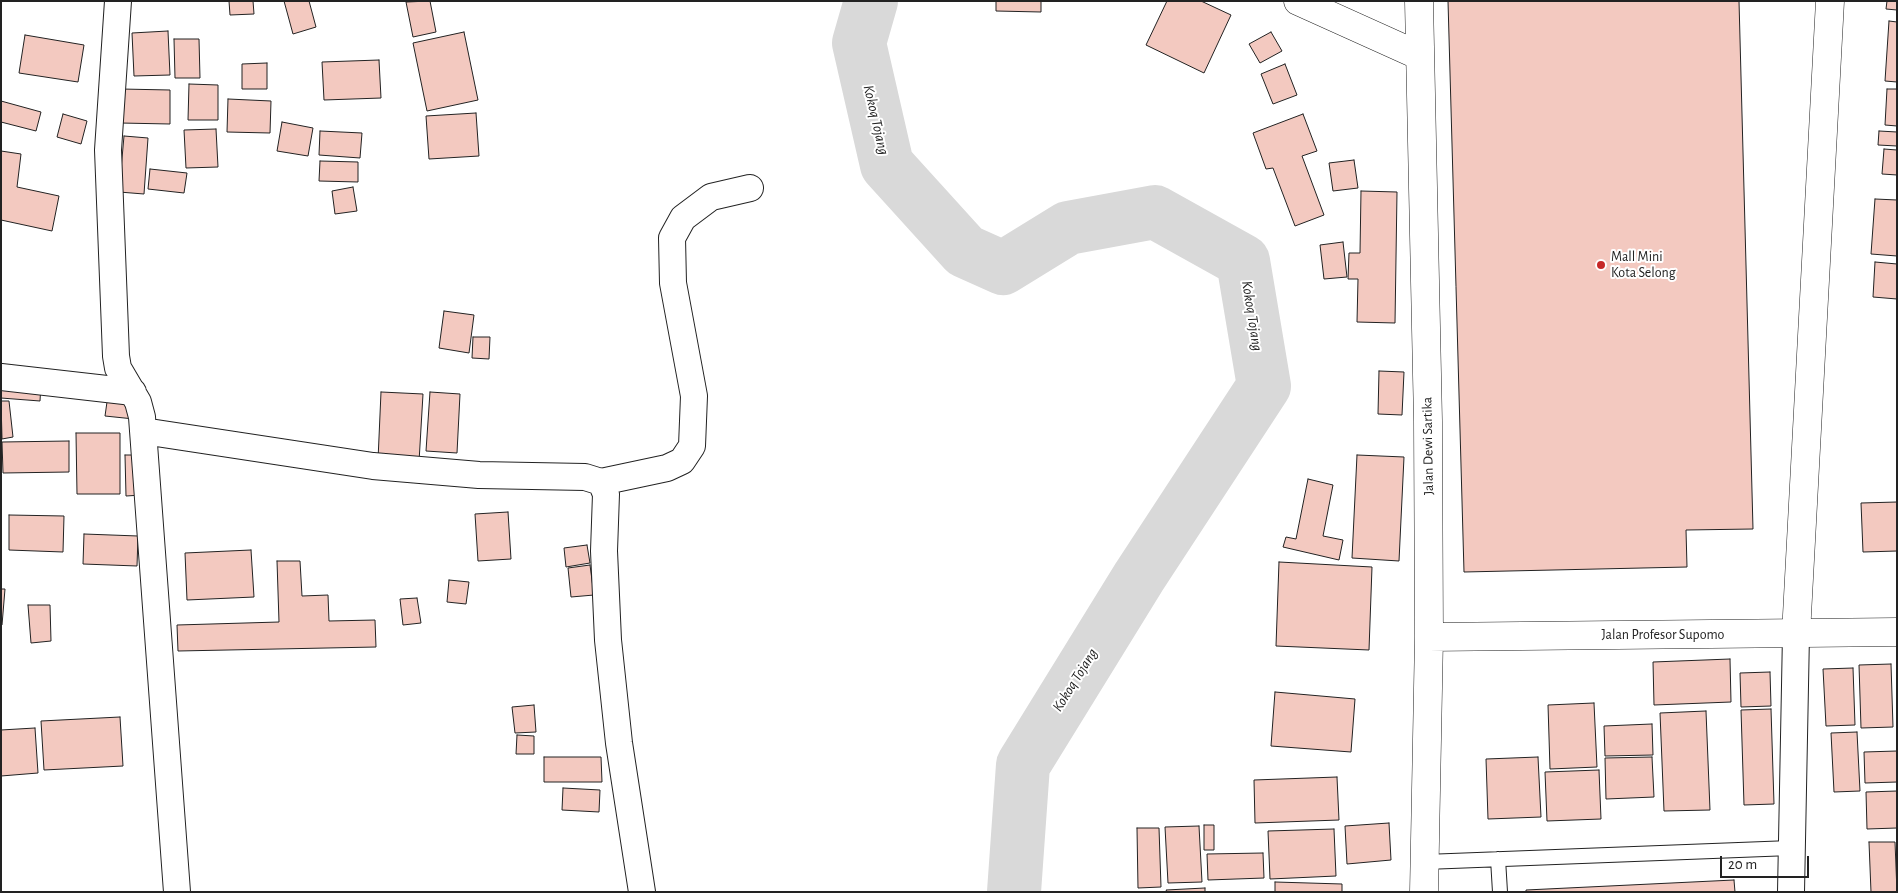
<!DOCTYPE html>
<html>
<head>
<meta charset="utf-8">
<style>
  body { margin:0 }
  #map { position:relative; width:1898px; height:893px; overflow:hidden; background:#fff; font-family:"Alegreya Sans",sans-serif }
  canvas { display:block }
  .frame { position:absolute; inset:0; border:2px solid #222; pointer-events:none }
  .scale { position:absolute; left:1720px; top:856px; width:89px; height:22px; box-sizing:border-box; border:2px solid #222; border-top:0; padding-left:6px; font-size:15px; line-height:18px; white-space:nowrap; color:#222; -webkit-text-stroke:4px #fff; paint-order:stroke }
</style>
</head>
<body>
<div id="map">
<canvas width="1898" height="893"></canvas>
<div class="frame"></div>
<div class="scale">20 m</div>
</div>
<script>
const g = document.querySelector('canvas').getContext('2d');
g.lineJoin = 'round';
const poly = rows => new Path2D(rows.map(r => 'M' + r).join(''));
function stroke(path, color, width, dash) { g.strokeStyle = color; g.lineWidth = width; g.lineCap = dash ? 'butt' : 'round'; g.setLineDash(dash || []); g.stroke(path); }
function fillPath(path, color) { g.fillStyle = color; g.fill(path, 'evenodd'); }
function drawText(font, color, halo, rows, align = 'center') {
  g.font = font + ' "Alegreya Sans",sans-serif'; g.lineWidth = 4; g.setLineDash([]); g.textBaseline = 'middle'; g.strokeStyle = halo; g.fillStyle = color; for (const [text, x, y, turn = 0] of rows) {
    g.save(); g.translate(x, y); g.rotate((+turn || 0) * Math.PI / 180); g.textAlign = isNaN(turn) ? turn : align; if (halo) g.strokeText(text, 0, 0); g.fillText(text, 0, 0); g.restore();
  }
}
stroke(poly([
  [871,1,859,43,887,165,965,251,1003,268,1068,228,1155,212,1243,261,1264,386,1139,577,1023,765,1014,892]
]), '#d9d9d9', 54);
const building = poly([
  [229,1,253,1,254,14,230,15,229,1],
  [284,1,309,1,316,27,293,34,284,1],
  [430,1,436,32,413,37,406,2,430,1],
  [996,1,1041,1,1041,12,996,11,996,1],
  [1167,1,1201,1,1231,15,1204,73,1146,45,1167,1],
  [1448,1,1739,1,1753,529,1686,530,1687,567,1464,572,1448,1],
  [1887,1,1897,1,1897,10,1886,9,1887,1],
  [1889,21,1897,22,1897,82,1885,81,1889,21],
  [168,31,170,75,134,76,132,33,168,31],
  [464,32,478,100,427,111,413,43,464,32],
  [1271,32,1282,51,1260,63,1249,44,1271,32],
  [25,35,84,45,78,82,19,73,25,35],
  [174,39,199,39,200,78,175,78,174,39],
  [379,60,381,98,324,100,322,62,379,60],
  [267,63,267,89,242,89,242,64,267,63],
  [1285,64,1297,95,1273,104,1261,74,1285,64],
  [189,84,218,85,218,120,188,120,189,84],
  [121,89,170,90,170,124,120,123,121,89],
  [1887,89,1897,89,1897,126,1885,125,1887,89],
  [228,99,271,101,270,133,227,132,228,99],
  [1,101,41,112,36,131,1,122,1,101],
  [476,113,479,156,429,159,426,116,476,113],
  [63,114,87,121,81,144,57,137,63,114],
  [1303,114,1317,151,1302,156,1324,215,1295,226,1273,168,1266,169,1253,133,1303,114],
  [282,122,313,128,308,156,277,151,282,122],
  [216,129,218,167,186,168,184,130,216,129],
  [320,131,362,133,360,158,319,155,320,131],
  [1879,131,1897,132,1897,146,1878,145,1879,131],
  [124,136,148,138,144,194,119,192,124,136],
  [1884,149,1897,150,1897,175,1882,174,1884,149],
  [1,151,21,154,17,187,59,196,52,231,1,220,1,151],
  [1354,160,1358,188,1333,191,1329,163,1354,160],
  [320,161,358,162,358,182,319,181,320,161],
  [150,169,187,173,184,193,148,189,150,169],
  [353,187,357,211,335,214,332,191,353,187],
  [1361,191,1397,192,1395,323,1357,322,1358,279,1348,279,1349,253,1360,253,1361,191],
  [1875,199,1897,200,1897,256,1871,254,1875,199],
  [1343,242,1347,277,1324,279,1320,245,1343,242],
  [1875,262,1897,264,1897,299,1873,297,1875,262],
  [444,311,474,315,469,353,439,348,444,311],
  [473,337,490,337,489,359,472,358,473,337],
  [1379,371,1404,372,1402,415,1378,414,1379,371],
  [1,381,41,384,40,401,1,398,1,381],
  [381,392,423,394,419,462,378,460,381,392],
  [430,392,460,394,457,453,426,451,430,392],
  [1,401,9,401,13,437,2,439,1,401],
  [107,402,135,405,134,419,105,416,107,402],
  [76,433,120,433,120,494,77,494,76,433],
  [69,441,69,472,3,473,2,442,69,441],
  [125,455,141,455,142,495,126,496,125,455],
  [1357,455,1404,457,1399,561,1352,558,1357,455],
  [1308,479,1333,485,1323,536,1343,540,1339,560,1283,547,1286,537,1296,539,1308,479],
  [1897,502,1897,551,1863,552,1861,503,1897,502],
  [508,512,511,559,478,561,475,514,508,512],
  [9,515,64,516,63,552,9,550,9,515],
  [84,534,138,536,137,566,83,564,84,534],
  [587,545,590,563,566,567,564,548,587,545],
  [251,550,254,597,187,600,185,553,251,550],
  [277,561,300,561,302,596,328,595,329,621,375,620,376,647,178,651,177,625,279,622,277,561],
  [1279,562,1372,567,1369,650,1276,646,1279,562],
  [590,565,594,595,571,597,568,568,590,565],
  [449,580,469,582,466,604,447,602,449,580],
  [1,589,5,589,2,625,1,625,1,589],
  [417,598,421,623,403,625,400,599,417,598],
  [28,605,50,605,51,641,31,643,28,605],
  [1730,659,1731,702,1654,705,1653,662,1730,659],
  [1891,664,1893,727,1861,728,1859,665,1891,664],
  [1853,668,1855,725,1826,726,1823,669,1853,668],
  [1770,672,1771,706,1741,707,1740,673,1770,672],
  [1275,692,1355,699,1351,752,1271,746,1275,692],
  [1594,703,1597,767,1550,769,1548,705,1594,703],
  [534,705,536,732,515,733,512,707,534,705],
  [1771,709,1774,804,1744,805,1741,710,1771,709],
  [1706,711,1710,810,1664,811,1660,713,1706,711],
  [120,717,123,766,44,770,41,721,120,717],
  [1652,724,1653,755,1605,756,1604,726,1652,724],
  [35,728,38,773,1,776,1,730,35,728],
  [1857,732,1860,791,1834,792,1831,733,1857,732],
  [517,735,534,736,534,754,516,754,517,735],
  [1897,751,1897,782,1865,783,1864,752,1897,751],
  [544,757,601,757,602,782,544,782,544,757],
  [1538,757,1541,817,1488,819,1486,759,1538,757],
  [1652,757,1654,797,1606,799,1605,758,1652,757],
  [1599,770,1601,819,1547,821,1545,772,1599,770],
  [1337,777,1339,820,1255,823,1254,780,1337,777],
  [563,788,600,790,599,812,562,810,563,788],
  [1897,791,1897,828,1867,829,1866,792,1897,791],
  [1389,823,1391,860,1347,864,1345,826,1389,823],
  [1204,825,1214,825,1214,850,1204,850,1204,825],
  [1199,826,1202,882,1168,883,1165,827,1199,826],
  [1137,828,1159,828,1161,887,1138,888,1137,828],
  [1334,829,1336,876,1270,879,1268,831,1334,829],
  [1869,842,1895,842,1897,892,1871,892,1869,842],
  [1263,853,1264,878,1208,880,1207,854,1263,853],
  [1734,880,1735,892,1526,892,1526,890,1734,880],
  [1275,882,1342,884,1342,892,1275,892,1275,882],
  [1205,888,1205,892,1167,892,1166,890,1205,888]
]);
fillPath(building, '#f3c9c0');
stroke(building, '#222', 1);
const lane = poly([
  [1498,859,1500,892],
  [1425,862,1791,848]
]);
const street = poly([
  [118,1,108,150,116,356,118,368,138,402,142,417,177,892],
  [1,377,133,392],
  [143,431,373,466,479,475,585,477,601,482,606,494,604,551,608,640,619,743,642,892],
  [601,482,667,468,682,461,692,446,694,396,673,283,672,238,683,218,711,197,750,188],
  [1791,892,1796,634]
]);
const secondary = poly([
  [1298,1,1420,56],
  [1419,1,1428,421,1429,637,1424,892],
  [1796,634,1830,1],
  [1429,637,1897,632]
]);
stroke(lane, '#222', 16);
stroke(street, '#222', 28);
stroke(secondary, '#222', 29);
stroke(lane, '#fff', 14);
stroke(street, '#fff', 26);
stroke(secondary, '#fff', 28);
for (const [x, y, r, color] of [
  [1601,265,5,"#c62828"]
]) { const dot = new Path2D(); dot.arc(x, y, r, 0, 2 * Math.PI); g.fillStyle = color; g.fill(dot); stroke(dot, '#fff', 2); }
drawText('14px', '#222', '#fff', [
  ["Mall Mini",1611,257],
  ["Kota Selong",1611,273]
], 'left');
drawText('14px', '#222', '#fff', [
  ["Jalan Dewi Sartika",1428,446,-91],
  ["Jalan Profesor Supomo",1663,635]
]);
drawText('italic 15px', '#222', '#fff', [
  ["Kokoq Tojang",876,120,77],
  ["Kokoq Tojang",1252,316,81],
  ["Kokoq Tojang",1075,680,-58]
]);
</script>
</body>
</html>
